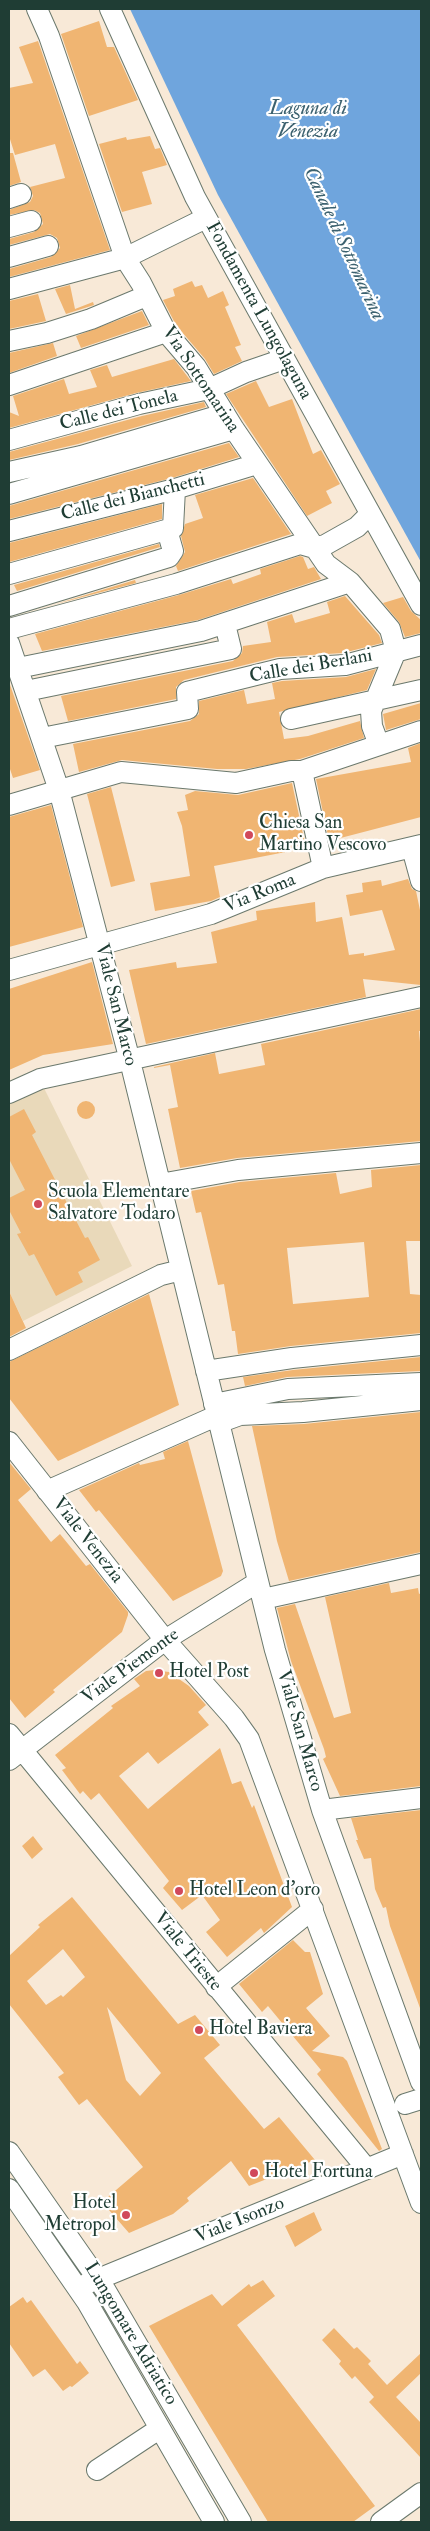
<!DOCTYPE html>
<html>
<head>
<meta charset="utf-8">
<style>
  body { margin:0 }
  #map { position:relative; width:430px; height:2531px; overflow:hidden; background:#f8e9d7; font-family:"IM FELL Double Pica",serif }
  canvas { display:block }
  .frame { position:absolute; inset:0; border:10px solid #1f3d34; pointer-events:none }
</style>
</head>
<body>
<div id="map">
<canvas width="430" height="2531"></canvas>
<div class="frame"></div>
</div>
<script>
const g = document.querySelector('canvas').getContext('2d');
g.lineJoin = 'round';
function fillPath(path, color) { g.fillStyle = color; g.fill(path, 'evenodd'); }
const poly = rows => new Path2D(rows.map(r => 'M' + r).join(''));
function stroke(path, color, width, dash) { g.strokeStyle = color; g.lineWidth = width; g.lineCap = dash ? 'butt' : 'round'; g.setLineDash(dash || []); g.stroke(path); }
function drawText(font, color, halo, rows, align = 'center') {
  g.font = font + ' "IM FELL Double Pica",serif'; g.lineWidth = 4.5; g.setLineDash([]); g.textBaseline = 'middle'; g.strokeStyle = halo; g.fillStyle = color; for (const [text, x, y, turn = 0] of rows) {
    g.save(); g.translate(x, y); g.rotate((+turn || 0) * Math.PI / 180); g.textAlign = isNaN(turn) ? turn : align; if (halo) g.strokeText(text, 0, 0); g.fillText(text, 0, 0); g.restore();
  }
}
fillPath(poly([
  [40,1080,132,1266,23,1321,9,1291,9,1095]
]), '#e9d9ba');
fillPath(poly([
  [130,9,421,9,421,562,218,195]
]), '#6fa5dd');
fillPath(poly([
  [99,21,107,47,114,47,138,100,89,116,61,34],
  [38,41,110,250,9,277,9,269,51,257,60,248,57,238,50,234,9,245,9,239,34,232,43,224,40,213,34,210,9,215,9,210,30,202,33,196,30,187,65,178,55,144,15,155,9,136,9,88,33,83,19,47],
  [150,136,155,149,160,148,167,165,142,172,152,204,122,212,99,144,126,137,127,140],
  [9,153,13,153,21,182,9,186],
  [192,281,195,287,202,285,208,298,223,291,229,305,225,307,241,345,235,347,242,361,214,374,205,359,176,325,163,300,175,296,173,289],
  [70,285,75,309,93,302,94,305,66,314,55,289],
  [38,294,46,321,9,329,9,301],
  [142,311,149,325,81,348,76,336],
  [53,343,57,356,9,373,9,353],
  [174,359,191,381,136,393,9,428,9,412,19,416,13,396,64,379,69,394,97,387,90,370,107,365,112,377],
  [256,381,269,407,292,399,313,454,321,450,340,484,326,491,332,503,307,516,226,394],
  [204,402,206,407,78,444,9,460,9,452,142,416],
  [229,443,239,457,172,478,9,519,9,506],
  [253,478,291,534,178,571,176,566,185,552,181,536,185,524,203,518,195,495],
  [162,504,162,519,9,562,9,543],
  [159,544,160,547,17,591,14,585],
  [300,556,303,557,308,569,314,567,321,579,198,620,42,651,35,634,179,595,231,579,233,584,261,574,260,569],
  [135,580,136,583,56,604],
  [345,596,379,635,382,643,343,653,277,657,184,680,176,687,176,699,68,721,61,696,233,661,242,653,243,646,271,642,267,622,292,614,295,623,330,613,327,602],
  [403,597,411,611,421,620,421,633,405,637,399,622,383,603],
  [376,669,367,690,279,712,284,739,308,736,360,721,364,738,300,759,246,769,217,769,122,760,79,772,73,744,190,721,199,714,199,701,244,690,247,704,275,699,272,683,282,681,346,677],
  [9,682,40,770,13,778,9,766],
  [421,703,421,719,386,730,383,714],
  [421,743,421,817,329,841,316,779,411,762,408,748],
  [292,783,306,848,214,866,220,897,211,901,155,911,150,883,190,876,182,826,177,812,188,810,185,795,195,791,238,795],
  [111,787,135,881,111,887,87,794],
  [51,805,83,927,9,947,9,817],
  [408,879,412,889,416,891,421,915,421,985,363,979,366,997,146,1044,129,970,176,962,177,968,217,963,211,932,257,920,256,911,315,902,316,922,342,917,349,955,364,953,364,956,395,950,382,910,350,916,346,895,363,892,362,883,381,880,382,886],
  [92,962,113,1044,43,1055,9,1070,9,989],
  [421,1009,421,1031,419,1031,421,1053,421,1141,237,1158,180,1168,168,1109,178,1107,170,1065,154,1068,154,1067,215,1053,219,1074,265,1065,261,1044],
  '77 1110a9 9 0 1 1 18 0a9 9 0 1 1-18 0Z',
  [24,1109,36,1132,32,1135,85,1238,88,1237,100,1260,78,1272,83,1282,56,1296,34,1254,29,1256,17,1234,21,1233,9,1210,9,1198,25,1190,9,1159,9,1117],
  [421,1165,421,1241,406,1241,410,1294,421,1295,421,1333,291,1346,238,1354,235,1331,232,1331,224,1284,218,1285,201,1212,196,1213,191,1191,240,1182,336,1173,340,1194,372,1187,371,1170],
  [364,1242,369,1297,293,1304,287,1248],
  [9,1291,26,1328,9,1337],
  [149,1294,179,1405,58,1461,9,1398,9,1362],
  [421,1357,421,1371,287,1377,245,1386,243,1377,293,1370],
  [421,1412,421,1552,289,1581,277,1541,252,1426,304,1424],
  [188,1441,223,1571,221,1576,173,1601,99,1510,96,1512,79,1490,139,1463,140,1465,165,1459,163,1452],
  [9,1462,31,1489,18,1500,51,1542,60,1534,86,1566,90,1564,128,1612,128,1615,122,1632,53,1690,55,1692,25,1718,9,1698],
  [389,1583,391,1593,418,1588,419,1594,421,1593,421,1786,340,1796,323,1759,326,1757,324,1749,291,1661,277,1608,295,1604,334,1718,351,1713,325,1597],
  [154,1670,169,1672,189,1686,206,1705,198,1712,209,1725,158,1764,148,1752,119,1776,148,1809,220,1748,232,1784,241,1781,252,1808,254,1805,292,1907,264,1933,261,1928,227,1957,206,1932,220,1920,202,1895,182,1910,163,1888,169,1881,99,1793,91,1800,83,1791,80,1794,62,1770,66,1768,55,1755,113,1708,111,1706,140,1686,134,1679,146,1671],
  [421,1810,421,2008,420,2008,390,1926,386,1907,383,1908,375,1889,371,1858,364,1859,356,1840,358,1840,351,1818],
  [33,1836,43,1849,32,1859,22,1846],
  [72,1897,178,2024,195,2015,220,2045,204,2058,264,2129,279,2117,315,2160,249,2186,231,2161,187,2198,189,2201,173,2214,129,2233,102,2202,143,2167,87,2099,79,2105,58,2077,64,2073,9,2004,9,1956,40,1927,38,1925],
  [63,1949,85,1977,63,1997,61,1995,46,2005,27,1981],
  [107,2007,161,2073,140,2096,126,2080],
  [293,1940,305,1952,310,1952,323,1994,306,2008,330,2036,312,2051,343,2057,347,2061,382,2149,379,2151,317,2074,321,2070,268,2006,262,2012,239,1984],
  [314,2212,322,2230,295,2247,285,2226],
  [263,2280,275,2296,237,2325,375,2506,353,2522,268,2522,149,2326,212,2294,222,2306,249,2284,251,2287],
  [23,2297,27,2303,31,2300,77,2364,80,2361,89,2373,72,2387,70,2386,63,2391,45,2369,33,2377,9,2343,9,2307],
  [334,2328,354,2349,357,2347,371,2361,368,2364,387,2385,421,2353,421,2373,396,2397,421,2423,421,2458,369,2402,374,2397,355,2376,352,2379,339,2364,341,2361,322,2340]
]), '#f0b572');
const minor = poly([
  [37,9,49,36,125,258,141,283,166,332,196,367,234,429,326,564,350,582,390,629,396,651,371,711,372,726,379,745],
  [110,9,195,197,421,605],
  [9,198,21,194],
  [9,227,31,221],
  [9,257,48,246],
  [9,289,125,258,206,218],
  [9,341,47,333,91,319,146,296],
  [9,385,166,332],
  [9,440,139,404,209,389,246,372,284,359],
  [9,472,81,456,224,414],
  [9,494,234,429],
  [9,531,175,489,257,464],
  [9,574,173,528,175,489],
  [9,606,169,557,173,551,167,530],
  [9,629,176,584,300,544,314,548,325,545,357,527,370,514],
  [9,643,59,790,129,1057,275,1650,322,1810,421,2082],
  [18,668,201,631,350,582],
  [26,691,231,649,225,624],
  [291,719,421,690],
  [42,738,188,709,187,692,280,669,345,665,421,645],
  [302,771,421,731],
  [9,805,121,772,236,783,291,771,302,771,323,868],
  [412,848,421,881],
  [9,970,211,914,323,868,421,845],
  [9,1093,40,1079,421,997],
  [160,1184,238,1170,421,1153],
  [9,1350,161,1275,181,1270],
  [206,1371,292,1358,421,1345],
  [214,1404,288,1389,421,1383],
  [218,1423,240,1415,303,1412,421,1400],
  [9,1442,165,1640,234,1718,249,1739,421,2203],
  [47,1491,216,1416],
  [263,1599,421,1564],
  [9,1734,367,2169],
  [9,1760,165,1640,258,1582],
  [322,1810,421,1798],
  [216,1987,313,1909],
  [405,2104,421,2099],
  [9,2152,106,2291,241,2522],
  [9,2189,87,2302,214,2522],
  [86,2284,403,2154],
  [97,2470,159,2429],
  [381,2522,421,2493]
]);
stroke(minor, '#6b796d', 22);
stroke(minor, '#fff', 20);
for (const [x, y, r, color] of [
  [249,835,5,"#d1495b"],
  [38,1204,5,"#d1495b"],
  [159,1673,5,"#d1495b"],
  [179,1891,5,"#d1495b"],
  [199,2030,5,"#d1495b"],
  [254,2173,5,"#d1495b"],
  [126,2215,5,"#d1495b"]
]) { const dot = new Path2D(); dot.arc(x, y, r, 0, 2 * Math.PI); g.fillStyle = color; g.fill(dot); stroke(dot, '#fff', 2); }
drawText('19px', '#1f3d34', '#fff', [
  ["Fondamenta Lungolaguna",258,311,61],
  ["Via Sottomarina",200,380,56],
  ["Calle dei Tonela",119,411,-14],
  ["Calle dei Bianchetti",133,498,-14],
  ["Calle dei Berlani",311,667,-10],
  ["Via Roma",260,894,-22],
  ["Viale San Marco",115,1005,76],
  ["Viale Venezia",87,1541,52],
  ["Viale Piemonte",131,1667,-36],
  ["Viale San Marco",299,1731,74],
  ["Viale Trieste",187,1952,51],
  ["Viale Isonzo",240,2221,-22],
  ["Lungomare Adriatico",130,2334,59]
]);
drawText('19px', '#1f3d34', '#fff', [
  ["Chiesa San",259,824],
  ["Martino Vescovo",259,846],
  ["Scuola Elementare",48,1193],
  ["Salvatore Todaro",48,1215],
  ["Hotel Post",169,1673],
  ["Hotel Leon d'oro",189,1891],
  ["Hotel Baviera",209,2030],
  ["Hotel Fortuna",264,2173],
  ["Hotel",116,2204,"right"],
  ["Metropol",116,2226,"right"]
], 'left');
drawText('italic 20px', '#3b616f', '#fff', [
  ["Laguna di",308,110],
  ["Venezia",308,133],
  ["Canale di Sottomarina",343,244,65]
]);
</script>
</body>
</html>
